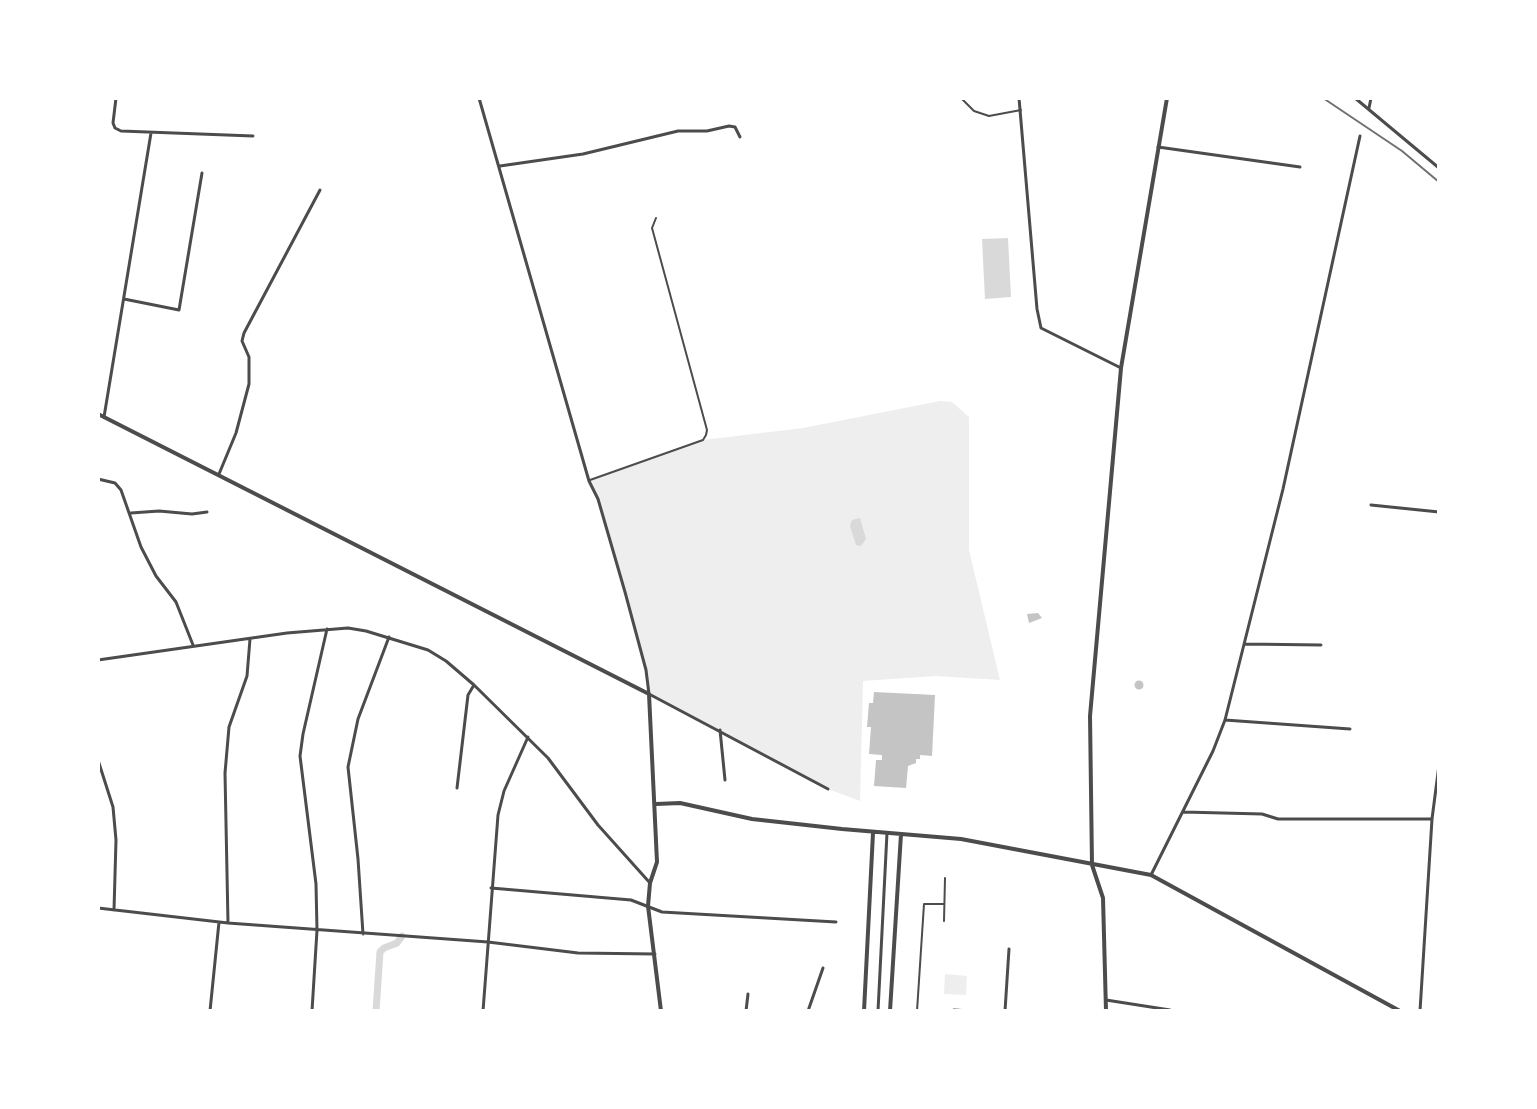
<!DOCTYPE html>
<html>
<head>
<meta charset="utf-8">
<style>
  body { margin:0 }
  #map { position:relative; width:1537px; height:1109px; overflow:hidden; background:#fff; font-family:"IBM Plex Sans",sans-serif }
  canvas { display:block }
  .frame { position:absolute; inset:0; border:100px solid #fff; pointer-events:none }
</style>
</head>
<body>
<div id="map">
<canvas width="1537" height="1109"></canvas>
<div class="frame"></div>
</div>
<script>
const g = document.querySelector('canvas').getContext('2d');
g.lineJoin = 'round';
function fillPath(path, color) { g.fillStyle = color; g.fill(path, 'evenodd'); }
const poly = rows => new Path2D(rows.map(r => 'M' + r).join(''));
function stroke(path, color, width, dash) { g.strokeStyle = color; g.lineWidth = width; g.lineCap = dash ? 'butt' : 'round'; g.setLineDash(dash || []); g.stroke(path); }
fillPath(poly([
  [940,401,952,402,969,417,969,550,1000,680,936,676,863,681,860,801,828,789,649,694,646,670,598,499,589,481,703,440,803,428],
  [945,974,967,976,966,995,944,994]
]), '#eee');
fillPath(poly([
  [1008,238,1011,297,985,299,982,239],
  [860,518,866,539,861,546,856,545,850,526,852,520]
]), '#d9d9d9');
stroke(poly([
  [376,1011,380,952,384,948,397,943,402,936]
]), '#d9d9d9', 7);
fillPath(poly([
  [1038,613,1042,618,1029,623,1027,614],
  '1134.5 685a4.5 4.5 0 1 1 9 0a4.5 4.5 0 1 1-9 0Z',
  [874,692,935,695,932,756,920,755,920,759,916,759,916,763,908,766,906,788,874,786,876,760,882,760,882,755,869,754,871,727,867,727,869,703,873,703]
]), '#c4c4c4');
stroke(poly([
  [961,98,974,111,989,116,1021,110],
  [590,480,703,440,706,435,707,430,652,228,656,218],
  [944,921,945,878],
  [917,1011,924,904,944,904]
]), '#4c4c4c', 2);
stroke(poly([
  [878,1011,887,833]
]), '#4c4c4c', 3);
stroke(poly([
  [116,98,113,123,115,128,121,131,253,136],
  [479,98,589,481,598,499,625,592,646,670,649,694,828,789],
  [1019,98,1037,309,1041,328,1121,368],
  [1355,98,1439,168],
  [1369,108,1371,98],
  [1158,147,1300,167],
  [500,166,583,154,678,131,707,131,729,126,735,127,740,137],
  [124,299,179,310,202,173],
  [104,417,151,133],
  [219,474,236,433,249,384,249,357,242,341,244,333,320,190],
  [98,479,115,483,121,490,141,547,156,576,176,602,193,645],
  [1371,505,1439,512],
  [131,513,159,511,192,514,207,512],
  [1245,644,1321,645],
  [98,660,287,633,348,628,366,631,428,650,446,661,474,685,548,758,598,825,650,883],
  [1225,720,1350,729],
  [720,730,725,780],
  [98,760,113,807,116,840,114,910],
  [457,788,468,695,474,685],
  [1183,812,1262,814,1278,819,1432,819],
  [1151,875,1213,751,1225,720,1283,489,1360,136],
  [491,888,631,900,662,912,836,922],
  [98,908,228,923,488,942,578,953,655,954],
  [228,923,225,773,229,727,247,676,250,639],
  [363,934,358,859,348,767,358,719,389,637],
  [1106,1000,1170,1010],
  [954,1010,970,1011],
  [210,1011,219,922],
  [312,1011,317,930,316,884,300,756,303,734,327,629],
  [483,1011,498,815,504,791,528,737],
  [746,1011,748,994],
  [808,1011,823,968],
  [1005,1011,1009,949],
  [1420,1011,1432,819,1439,765]
]), '#4c4c4c', 3);
stroke(poly([
  [98,414,649,694,657,862,650,883,648,906,661,1011],
  [656,804,680,803,752,819,842,829,961,839,1151,875,1400,1011],
  [864,1011,873,833],
  [890,1011,901,834],
  [1106,1011,1103,898,1092,865,1090,716,1121,368,1167,98]
]), '#4c4c4c', 4);
stroke(poly([
  [1323,98,1402,151,1439,182]
]), '#707070', 2);
</script>
</body>
</html>
